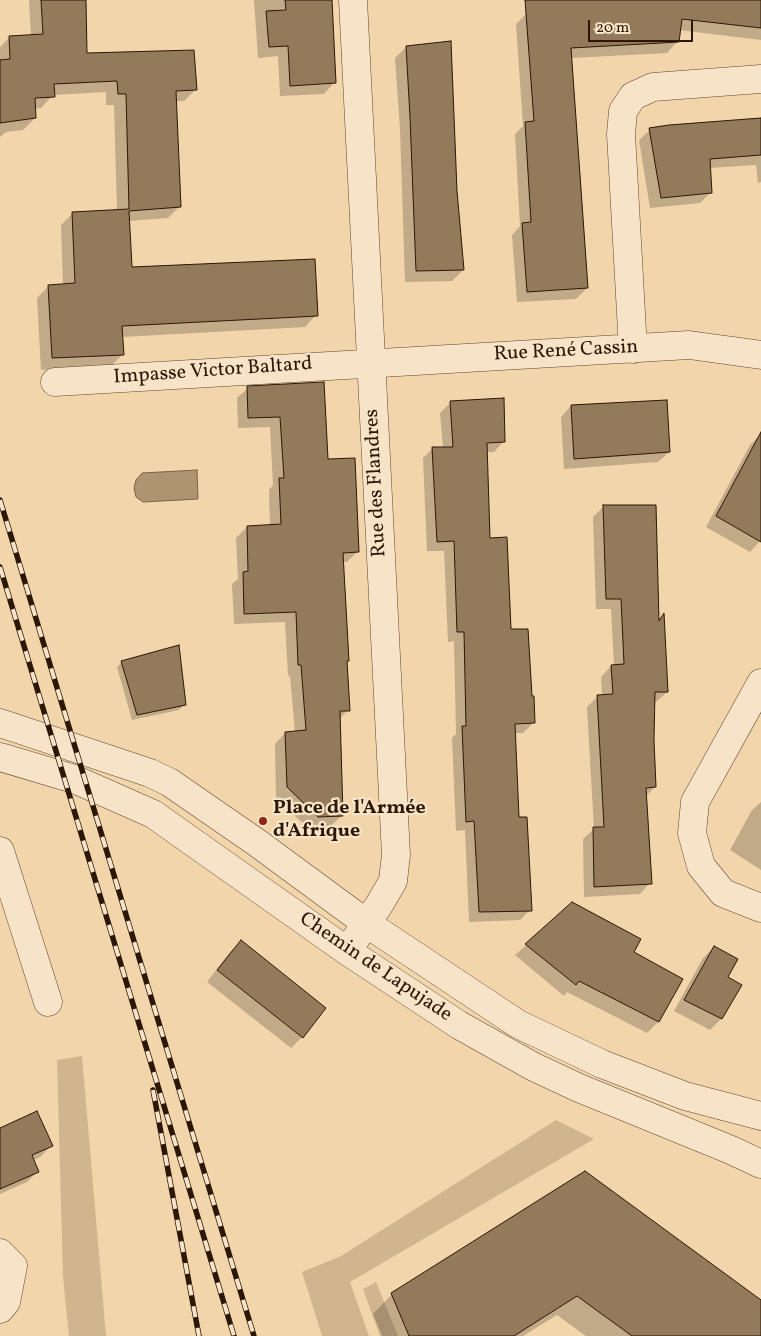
<!DOCTYPE html>
<html>
<head>
<meta charset="utf-8">
<style>
  body { margin:0 }
  #map { position:relative; width:761px; height:1336px; overflow:hidden; background:#f2d5aa; font-family:Vollkorn,serif }
  canvas { display:block }
  .scale { position:absolute; left:588px; top:20px; width:105px; height:22px; box-sizing:border-box; border:2px solid #2c1706; border-top:0; padding-left:6px; font-size:15px; line-height:18px; white-space:nowrap; color:#2c1706; -webkit-text-stroke:4px #f7e4c8; paint-order:stroke }
</style>
</head>
<body>
<div id="map">
<canvas width="761" height="1336"></canvas>
<div class="scale">20 m</div>
</div>
<script>
const g = document.querySelector('canvas').getContext('2d');
g.lineJoin = 'round';
function fillPath(path, color) { g.fillStyle = color; g.fill(path, 'evenodd'); }
const poly = rows => new Path2D(rows.map(r => 'M' + r).join(''));
function stroke(path, color, width, dash) { g.strokeStyle = color; g.lineWidth = width; g.lineCap = dash ? 'butt' : 'round'; g.setLineDash(dash || []); g.stroke(path); }
function drawText(font, color, halo, rows, align = 'center') {
  g.font = font + ' Vollkorn,serif'; g.lineWidth = 4.5; g.setLineDash([]); g.textBaseline = 'middle'; g.strokeStyle = halo; g.fillStyle = color; for (const [text, x, y, turn = 0] of rows) {
    g.save(); g.translate(x, y); g.rotate((+turn || 0) * Math.PI / 180); g.textAlign = isNaN(turn) ? turn : align; if (halo) g.strokeText(text, 0, 0); g.fillText(text, 0, 0); g.restore();
  }
}
fillPath(poly([
  [82,1056,106,1336,69,1336,63,1277,57,1060],
  [556,1120,594,1139,350,1282,369,1336,322,1336,302,1272,341,1256],
  [376,1282,398,1336,380,1336,363,1289]
]), '#d0b58e');
const water = poly([
  [197,470,198,499,143,502,136,497,134,488,136,480,142,473,197,470]
]);
fillPath(water, '#af9472');
stroke(water, '#7b6247', 1);
fillPath(poly([
  [29,0,84,0,86,55,196,89,184,101,175,101,180,206,168,218,129,221,131,268,316,315,305,327,122,337,123,354,111,366,41,370,37,298,49,286,63,285,61,225,73,213,117,211,114,105,106,105,106,92,53,95,41,108,34,109,35,118,23,130,6,132,0,137,0,47,10,37,31,36],
  [254,0,330,0,334,83,324,94,280,96,278,56,258,58],
  [581,0,761,0,761,40,679,30,677,42,667,53,571,58,587,288,576,299,517,302,512,235,520,226,515,134,523,126,516,24,526,14],
  [406,47,455,191,463,270,452,281,405,282,400,129,395,58],
  [761,119,761,182,758,183,756,165,709,168,711,192,700,203,650,208,639,140,650,130],
  [323,383,327,460,358,551,347,562,342,562,348,660,345,663,348,710,339,719,342,815,331,826,307,827,276,798,275,744,285,733,295,732,290,676,288,675,285,622,234,624,232,584,238,579,236,538,247,527,270,526,269,490,273,485,270,427,238,428,237,398,248,388],
  [451,402,504,441,494,452,486,452,489,540,533,723,523,733,514,733,518,819,530,910,520,920,469,922,465,830,456,831,452,738,456,734,454,641,448,642,444,551,427,551,423,458,433,448,443,448,440,413],
  [571,406,669,452,658,462,564,469,561,417],
  [761,434,761,540,750,552,706,527,750,445],
  [604,506,658,620,662,616,667,692,656,702,654,702,653,740,655,787,645,797,650,883,640,894,584,897,583,839,594,829,587,707,598,696,602,696,601,677,611,666,614,666,611,609,596,609,593,517],
  [122,662,184,705,179,710,132,720,117,667],
  [761,802,761,870,730,850,752,810],
  [573,904,632,952,658,1022,647,1033,567,992,564,996,515,955],
  [241,941,302,1037,291,1048,207,982,230,952],
  [714,947,726,977,740,985,721,1019,710,1030,674,1011,703,958],
  [0,1129,51,1146,40,1157,33,1160,38,1171,27,1182,0,1194],
  [585,1172,761,1302,761,1336,586,1336,557,1315,523,1336,382,1336,373,1314,392,1294]
]), '#0003');
const building = poly([
  [41,0,86,0,87,53,194,50,197,90,176,91,181,207,129,211,132,267,315,259,318,316,122,326,124,355,52,358,48,285,75,283,72,212,129,209,126,94,118,94,117,81,54,84,55,97,35,98,36,118,0,123,0,60,10,59,9,36,43,34,41,0],
  [285,0,332,0,336,83,290,86,288,46,269,47,266,11,286,10,285,0],
  [525,0,761,0,761,28,682,19,679,42,571,48,588,288,527,292,522,223,531,222,525,122,534,121,525,0],
  [451,41,457,191,464,270,416,271,410,117,406,46,451,41],
  [761,118,761,155,710,159,712,193,661,198,649,128,669,125,761,118],
  [324,382,328,459,355,458,359,552,343,553,349,661,347,661,350,711,340,711,343,816,318,817,287,787,285,732,306,730,301,665,298,665,296,612,244,614,243,572,248,571,247,526,281,524,279,478,284,478,280,417,248,418,247,386,324,382],
  [504,398,505,442,487,443,490,538,507,537,511,629,528,629,532,696,534,696,535,723,515,724,519,817,527,817,532,911,479,912,474,821,466,822,462,726,466,726,464,632,457,632,454,541,437,542,432,447,453,447,450,401,504,398],
  [667,400,670,452,574,459,571,405,667,400],
  [761,432,761,542,716,516,761,432],
  [603,505,656,505,659,621,664,613,668,692,655,692,654,740,656,787,646,788,652,884,594,887,593,827,604,827,597,695,613,694,611,665,624,664,621,599,606,599,603,505],
  [179,645,186,705,137,715,121,661,179,645],
  [572,902,641,939,634,952,683,979,659,1022,579,981,576,985,525,944,572,902],
  [241,940,326,1008,303,1038,217,970,241,940],
  [714,946,738,959,728,977,742,985,722,1019,684,1000,714,946],
  [37,1111,53,1146,32,1155,39,1172,0,1189,0,1128,37,1111],
  [585,1171,761,1300,761,1336,632,1336,577,1296,514,1336,409,1336,391,1293,585,1171]
]);
fillPath(building, '#937a5b');
stroke(building, '#2c1706', 1);
const street = poly([
  [633,349,621,134,623,111,633,96,653,87,761,79],
  [55,382,689,345,761,355],
  [761,683,695,802,692,833,701,866,723,893,761,908],
  [0,723,150,773,169,782,256,842,366,923,518,1024,602,1064,685,1096,761,1116],
  [0,757,74,779,153,814,347,951,459,1025,534,1067,579,1088,731,1150,761,1164],
  [0,851,48,1002],
  [347,951,379,905,393,881,396,855,353,0],
  [0,1253,13,1266,6,1302,0,1309]
]);
stroke(street, '#5e462f', 29);
stroke(street, '#f7e4c8', 28);
const rail = poly([
  [0,500,254,1336],
  [0,567,234,1336],
  [153,1090,199,1336]
]);
stroke(rail, '#2c1706', 5.5);
stroke(rail, '#f7e4c8', 4, [11]);
for (const [x, y, r, color] of [
  [263,821,5,"#8f2418"]
]) { const dot = new Path2D(); dot.arc(x, y, r, 0, 2 * Math.PI); g.fillStyle = color; g.fill(dot); stroke(dot, '#f7e4c8', 2); }
drawText('20px', '#2c1706', '#f7e4c8', [
  ["Rue René Cassin",566,352,-3],
  ["Impasse Victor Baltard",213,372,-4],
  ["Rue des Flandres",377,483,-93],
  ["Chemin de Lapujade",375,968,34]
]);
drawText('bold 20px', '#2c1706', '#f7e4c8', [
  ["Place de l'Armée",273,809],
  ["d'Afrique",273,832]
], 'left');
</script>
</body>
</html>
